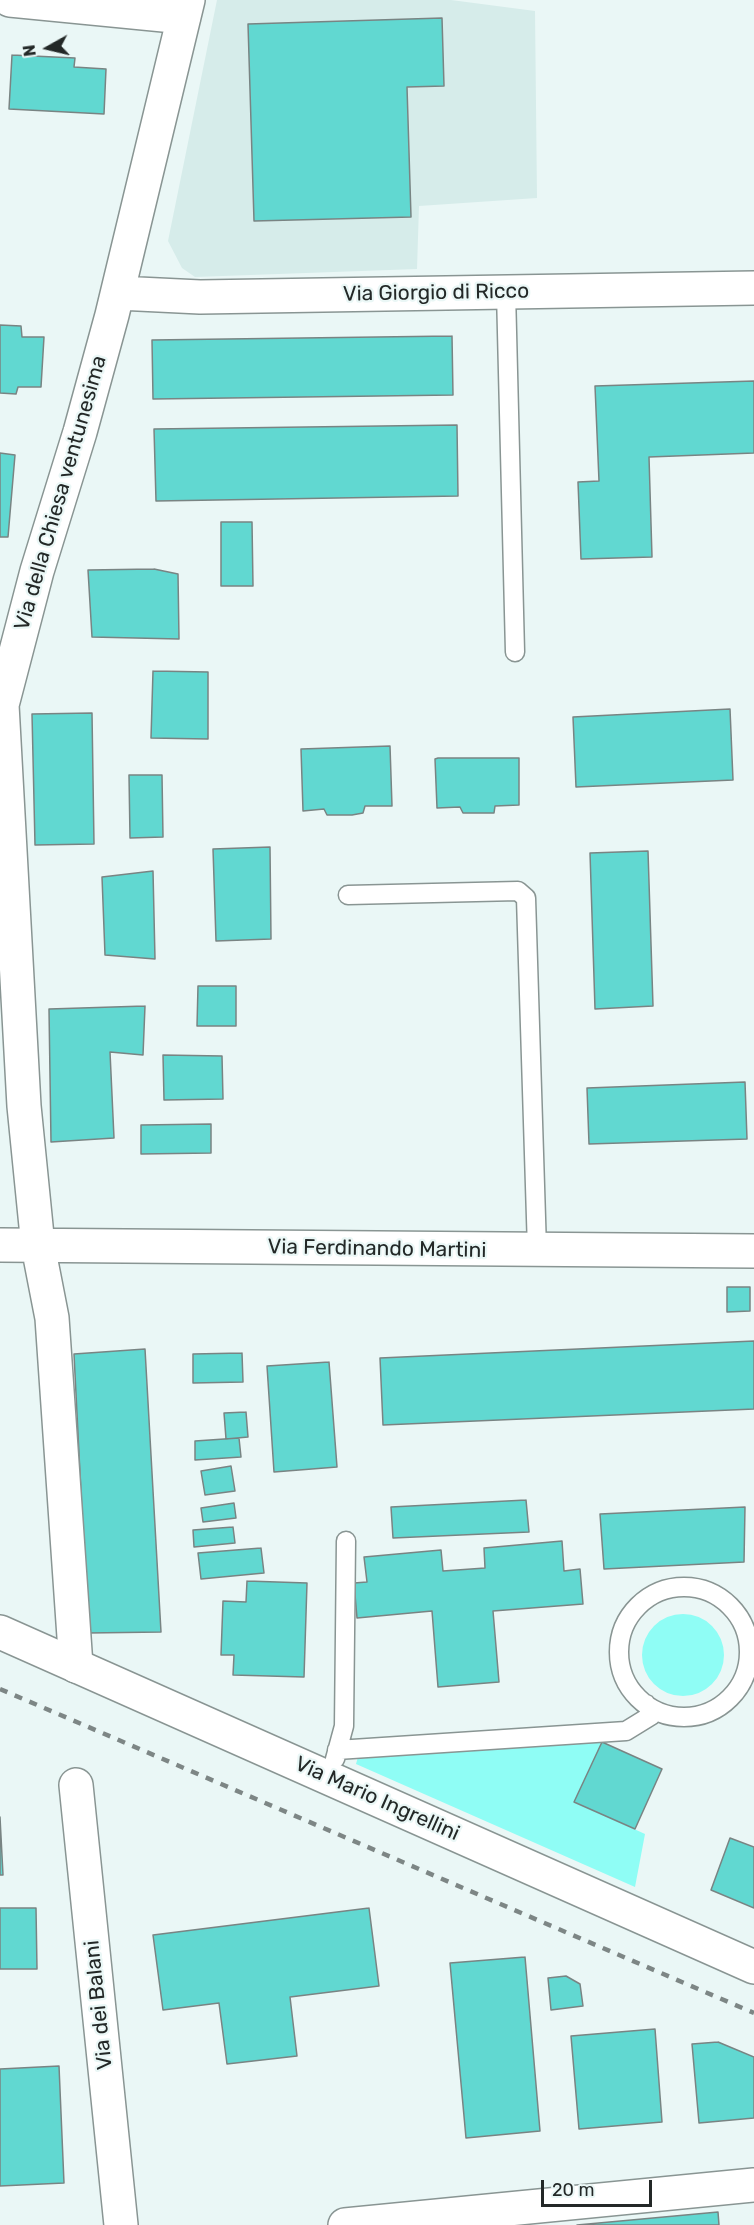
<!DOCTYPE html>
<html>
<head>
<meta charset="utf-8">
<style>
  body { margin:0 }
  #map { position:relative; width:754px; height:2225px; overflow:hidden; background:#eaf7f6; font-family:Rubik,sans-serif }
  canvas { display:block }
  .north { position:absolute; left:18px; top:18px; width:60px; height:60px; -webkit-text-stroke:4px #eaf7f6; paint-order:stroke; rotate:262deg; font-size:16px; font-weight:700; line-height:24px; text-align:center; color:#232827 }
  .north::after { content:''; display:block; margin:auto; width:21px; height:27px; background:#232827; clip-path:polygon(50% 0,100% 100%,50% 72%,0 100%) }
  .scale { position:absolute; left:541px; top:2180px; width:111px; height:27px; box-sizing:border-box; border:3px solid #232827; border-top:0; padding-left:8px; font-size:18px; line-height:21px; white-space:nowrap; color:#232827; -webkit-text-stroke:4px #eaf7f6; paint-order:stroke }
</style>
</head>
<body>
<div id="map">
<canvas width="754" height="2225"></canvas>
<div class="north">N</div>
<div class="scale">20 m</div>
</div>
<script>
const g = document.querySelector('canvas').getContext('2d');
g.lineJoin = 'round';
function fillPath(path, color) { g.fillStyle = color; g.fill(path, 'evenodd'); }
const poly = rows => new Path2D(rows.map(r => 'M' + r).join(''));
function stroke(path, color, width, dash) { g.strokeStyle = color; g.lineWidth = width; g.lineCap = dash ? 'butt' : 'round'; g.setLineDash(dash || []); g.stroke(path); }
function drawText(font, color, halo, rows, align = 'center') {
  g.font = font + ' Rubik,sans-serif'; g.lineWidth = 4.5; g.setLineDash([]); g.textBaseline = 'middle'; g.strokeStyle = halo; g.fillStyle = color; for (const [text, x, y, turn = 0] of rows) {
    g.save(); g.translate(x, y); g.rotate((+turn || 0) * Math.PI / 180); g.textAlign = isNaN(turn) ? turn : align; if (halo) g.strokeText(text, 0, 0); g.fillText(text, 0, 0); g.restore();
  }
}
fillPath(poly([
  [217,0,451,0,535,11,537,198,419,206,417,269,195,277,182,268,168,241]
]), '#d6ecea');
fillPath(poly([
  '642 1655a41 41 0 1 1 82 0a41 41 0 1 1-82 0Z',
  [602,1742,575,1802,645,1834,635,1887,356,1764,358,1757]
]), '#8ffdf5');
const building = poly([
  [442,18,444,86,407,87,411,217,254,221,248,24,442,18],
  [12,55,75,58,74,67,106,69,104,114,9,109,12,55],
  [0,325,21,326,22,337,44,337,41,387,18,387,16,394,0,393,0,325],
  [452,336,453,395,153,399,152,340,452,336],
  [754,381,754,453,649,457,652,557,581,559,578,482,599,481,595,386,754,381],
  [457,425,458,496,156,501,154,429,457,425],
  [0,453,15,455,8,537,0,537,0,453],
  [221,522,252,522,253,586,221,586,221,522],
  [154,569,178,574,179,639,92,637,88,570,154,569],
  [153,671,208,672,208,739,151,738,153,671],
  [730,709,733,780,576,787,573,717,730,709],
  [92,713,94,844,35,845,32,714,92,713],
  [390,746,392,806,365,806,363,813,352,815,327,815,324,809,303,811,301,749,390,746],
  [438,758,519,758,519,805,495,806,494,813,463,813,460,807,437,808,435,759,438,758],
  [129,775,162,775,163,837,130,838,129,775],
  [270,847,271,939,216,941,213,849,270,847],
  [648,851,653,1006,595,1009,590,853,648,851],
  [153,871,155,959,105,955,102,877,153,871],
  [198,986,236,986,236,1026,197,1026,198,986],
  [145,1006,143,1055,110,1052,114,1138,51,1142,49,1009,145,1006],
  [163,1055,222,1056,223,1099,164,1100,163,1055],
  [745,1082,747,1139,589,1144,587,1088,745,1082],
  [211,1124,211,1153,141,1154,141,1125,211,1124],
  [727,1287,750,1287,750,1311,727,1312,727,1287],
  [754,1341,754,1409,383,1425,380,1358,754,1341],
  [145,1349,161,1632,88,1633,74,1354,145,1349],
  [242,1353,243,1382,193,1383,193,1354,242,1353],
  [329,1362,337,1467,274,1472,267,1366,329,1362],
  [246,1412,248,1437,226,1439,224,1413,246,1412],
  [239,1438,241,1457,195,1460,195,1441,239,1438],
  [231,1466,235,1491,205,1495,201,1471,231,1466],
  [526,1500,529,1532,393,1538,391,1507,526,1500],
  [234,1503,236,1518,203,1522,201,1508,234,1503],
  [745,1507,744,1562,604,1569,600,1514,745,1507],
  [233,1527,235,1543,194,1547,193,1530,233,1527],
  [562,1541,564,1571,580,1569,583,1604,493,1611,499,1682,438,1687,432,1611,357,1618,354,1583,367,1582,364,1557,441,1550,443,1571,485,1568,484,1548,562,1541],
  [261,1548,264,1573,201,1579,198,1553,261,1548],
  [247,1581,307,1583,304,1677,233,1675,234,1655,221,1655,223,1601,246,1602,247,1581],
  [602,1742,662,1769,635,1829,574,1802,602,1742],
  [0,1817,3,1875,0,1875,0,1817],
  [730,1838,754,1847,754,1908,711,1890,730,1838],
  [0,1908,36,1908,37,1969,0,1969,0,1908],
  [369,1908,379,1986,290,1997,297,2056,227,2064,219,2003,163,2010,153,1935,369,1908],
  [525,1957,540,2131,466,2138,450,1963,525,1957],
  [566,1976,580,1984,583,2006,551,2010,548,1978,566,1976],
  [655,2029,662,2122,579,2129,571,2036,655,2029],
  [718,2042,754,2057,754,2118,699,2123,692,2044,718,2042],
  [59,2066,64,2183,0,2186,0,2069,59,2066],
  [718,2212,719,2225,577,2225,718,2212]
]);
fillPath(building, '#61d8d1');
stroke(building, '#798483', 1.5);
const service = poly([
  [506,292,515,652],
  [348,895,518,891,526,898,537,1250],
  '619 1652a65 65 0 1 1 130 0a65 65 0 1 1-130 0Z',
  [337,1750,626,1731,652,1715,646,1704],
  [335,1759,344,1726,346,1541]
]);
const minor = poly([
  [10,0,184,17],
  [118,293,200,297,754,288],
  [0,1245,754,1251],
  [76,1666,52,1318,38,1246,24,1106,2,705,37,571,80,432,112,315,188,0],
  [76,1785,121,2225],
  [345,2225,754,2185]
]);
const tertiary = poly([
  [0,1632,754,1967]
]);
stroke(service, '#899593', 21);
stroke(minor, '#899593', 36);
stroke(tertiary, '#899593', 36);
stroke(service, '#fff', 18);
stroke(minor, '#fff', 33);
stroke(tertiary, '#fff', 33);
stroke(poly([
  [0,1689,754,2013]
]), '#7d8685', 4.5, [8, 8]);
drawText('21px', '#232827', '#eaf7f6', [
  ["Via Giorgio di Ricco",436,293,-1],
  ["Via della Chiesa ventunesima",61,493,-74],
  ["Via Ferdinando Martini",377,1249,1],
  ["Via Mario Ingrellini",377,1799,24],
  ["Via dei Balani",99,2005,-96]
]);
</script>
</body>
</html>
